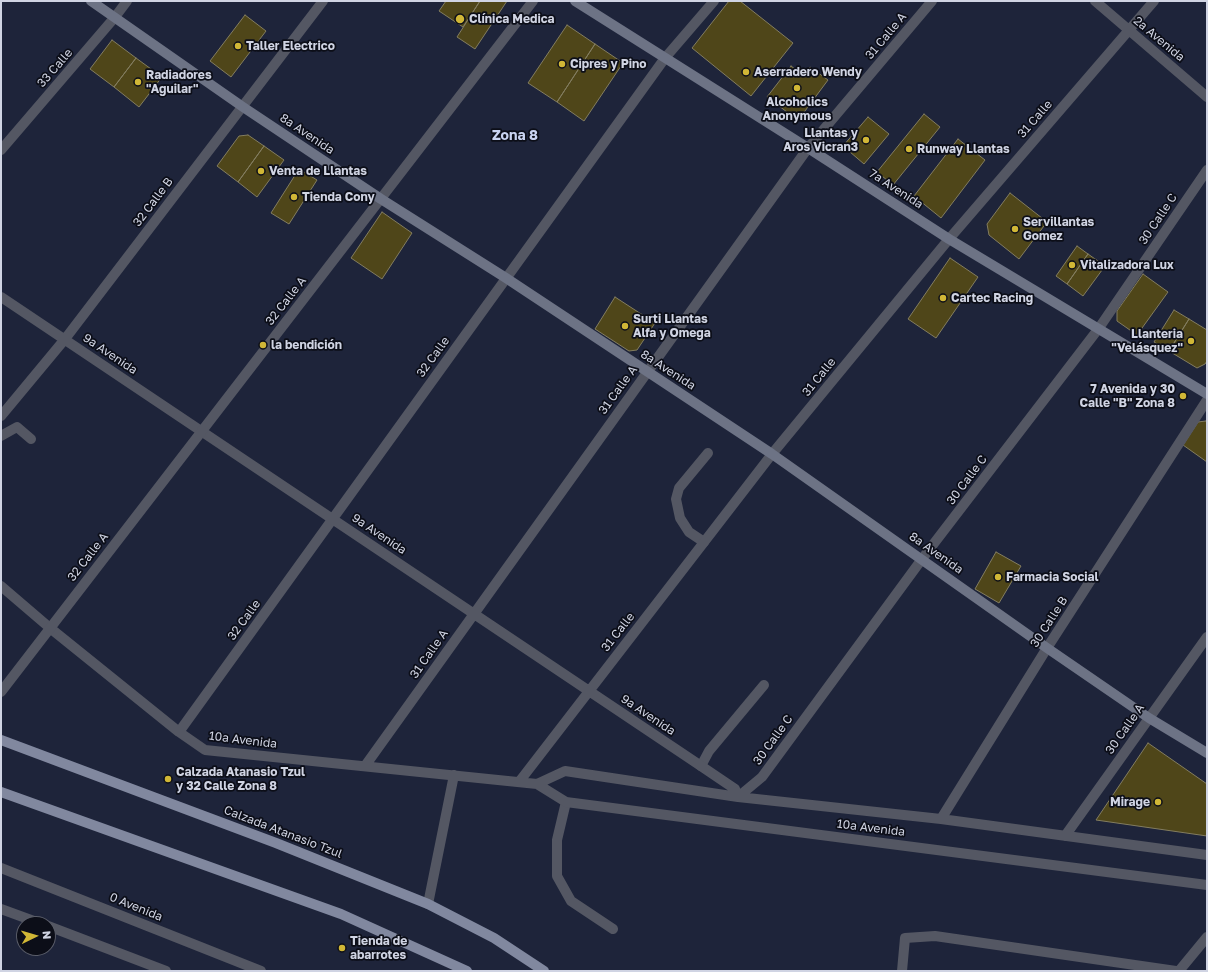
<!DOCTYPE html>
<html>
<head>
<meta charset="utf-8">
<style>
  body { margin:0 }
  #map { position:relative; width:1208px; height:972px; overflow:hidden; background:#1e243a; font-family:"Golos Text",sans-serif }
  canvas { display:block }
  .frame { position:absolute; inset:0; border:2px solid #d0d4e3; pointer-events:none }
  .north { position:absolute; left:16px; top:916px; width:40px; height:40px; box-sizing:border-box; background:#0c0e18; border:1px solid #5a5d69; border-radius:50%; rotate:85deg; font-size:11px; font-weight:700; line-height:16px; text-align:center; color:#d0d4e3 }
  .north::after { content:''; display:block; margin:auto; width:14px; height:18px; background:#d1b736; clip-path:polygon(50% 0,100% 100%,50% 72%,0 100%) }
</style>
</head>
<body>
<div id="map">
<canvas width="1208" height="972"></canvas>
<div class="frame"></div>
<div class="north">N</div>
</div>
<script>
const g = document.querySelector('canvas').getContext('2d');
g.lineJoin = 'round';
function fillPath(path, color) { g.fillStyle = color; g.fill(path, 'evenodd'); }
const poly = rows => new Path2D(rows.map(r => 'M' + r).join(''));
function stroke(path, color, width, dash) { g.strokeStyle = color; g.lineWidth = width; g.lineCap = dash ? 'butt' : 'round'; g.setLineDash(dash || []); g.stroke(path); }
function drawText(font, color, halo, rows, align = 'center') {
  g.font = font + ' "Golos Text",sans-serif'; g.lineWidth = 3.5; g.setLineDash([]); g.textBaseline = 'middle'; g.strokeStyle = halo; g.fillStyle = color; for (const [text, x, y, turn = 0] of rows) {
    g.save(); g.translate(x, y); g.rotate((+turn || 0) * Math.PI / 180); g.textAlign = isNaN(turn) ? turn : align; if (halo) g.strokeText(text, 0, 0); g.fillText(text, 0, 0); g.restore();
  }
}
const building = poly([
  [446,1,480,1,463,27,439,11,446,1],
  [480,1,507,1,475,49,457,37,480,1],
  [729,1,740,1,793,43,751,96,692,48,729,1],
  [245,15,266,31,231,77,210,61,245,15],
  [567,25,595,44,557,102,528,83,567,25],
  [112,40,136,58,114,87,90,69,112,40],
  [595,44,623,63,584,121,557,102,595,44],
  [136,58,162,77,139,107,114,87,136,58],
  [791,66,803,75,810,67,828,80,802,115,791,115,767,97,791,66],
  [924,114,940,127,893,185,877,172,924,114],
  [868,117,889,134,864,164,843,146,868,117],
  [248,135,264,146,238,182,217,166,239,136,248,135],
  [958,139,985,160,941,218,914,196,958,139],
  [264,146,284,160,257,197,238,182,264,146],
  [299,169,317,180,289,224,271,213,299,169],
  [1010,193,1047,222,1019,259,989,235,987,224,1010,193],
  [382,212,412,233,382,279,351,258,382,212],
  [1077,246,1088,254,1067,284,1056,276,1077,246],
  [1088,254,1105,266,1083,296,1067,284,1088,254],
  [950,258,978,277,936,338,908,319,950,258],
  [1143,274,1168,292,1137,335,1117,321,1117,311,1143,274],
  [615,297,655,323,637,350,629,351,595,329,615,297],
  [1174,310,1189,319,1169,351,1154,342,1174,310],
  [1189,319,1207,330,1207,361,1205,364,1197,368,1169,351,1189,319],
  [1206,421,1207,421,1207,462,1183,445,1198,422,1206,421],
  [996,552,1021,566,999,603,975,589,996,552],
  [1148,743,1207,784,1207,836,1096,820,1148,743]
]);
fillPath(building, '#4f4619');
stroke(building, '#837d60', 1);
stroke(poly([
  [1,436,17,427,31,439],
  [704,542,689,532,680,518,676,499,679,488,708,453],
  [701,766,709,751,764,685],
  [566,802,557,840,557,876,571,901,613,929],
  [902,971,905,938,935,936,1176,971],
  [1179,971,1207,937]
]), '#545763', 10);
stroke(poly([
  [1095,1,1207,97],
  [1,150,115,17,127,1],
  [1,297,701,766,735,789,738,797,762,777,922,559,1099,328,1207,170],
  [1,416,65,339,323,1],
  [1,586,50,628,179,732,205,750,537,784,566,802,1207,885],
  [179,732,665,58,714,1],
  [365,766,808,148,932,1],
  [519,782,772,454,949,239,1154,1],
  [537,784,565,771,738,797,941,819,1207,855],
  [941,819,1047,648,1207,400],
  [1065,836,1207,637],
  [1,868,261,971],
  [428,904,454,775],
  [1,909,42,924],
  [48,926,166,971]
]), '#545763', 10);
stroke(poly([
  [1,692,533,1]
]), '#545763', 10);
stroke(poly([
  [91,1,243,107,381,199,506,278,772,454,1047,648,1149,718,1207,753],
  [575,1,808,148,949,239,1207,394]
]), '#6d7385', 10);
stroke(poly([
  [1,740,276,843,428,904,494,938,544,971],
  [1,792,341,914,467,971]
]), '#81889f', 10);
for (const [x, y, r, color] of [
  [460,19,5,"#d1b736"],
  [238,46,4,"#d1b736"],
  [562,64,4,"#d1b736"],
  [746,72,4,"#d1b736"],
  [138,82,4,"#d1b736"],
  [797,88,4,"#d1b736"],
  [866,140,4,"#d1b736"],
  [909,149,4,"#d1b736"],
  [261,171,4,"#d1b736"],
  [294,197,4,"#d1b736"],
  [1015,229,4,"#d1b736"],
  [1072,265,4,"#d1b736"],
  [943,298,4,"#d1b736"],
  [625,326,4,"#d1b736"],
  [1191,341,4,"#d1b736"],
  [263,345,4,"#d1b736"],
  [1183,396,4,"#d1b736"],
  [998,577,4,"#d1b736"],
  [168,779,4,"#d1b736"],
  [1158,802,4,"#d1b736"],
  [342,948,4,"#d1b736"]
]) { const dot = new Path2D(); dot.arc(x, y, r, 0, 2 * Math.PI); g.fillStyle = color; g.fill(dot); stroke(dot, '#0c0e18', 1.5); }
drawText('bold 12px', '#d0d4e3', '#0c0e18', [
  ["Clínica Medica",469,19],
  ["Taller Electrico",246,46],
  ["Cipres y Pino",570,64],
  ["Aserradero Wendy",754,72],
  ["Radiadores",146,75],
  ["\"Aguilar\"",146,89],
  ["Alcoholics",797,102,"center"],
  ["Anonymous",797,116,"center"],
  ["Llantas y",858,133,"right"],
  ["Aros Vicran3",858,147,"right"],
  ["Runway Llantas",917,149],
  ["Venta de Llantas",269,171],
  ["Tienda Cony",302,197],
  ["Servillantas",1023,222],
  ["Gomez",1023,236],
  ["Vitalizadora Lux",1080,265],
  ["Cartec Racing",951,298],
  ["Surti Llantas",633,319],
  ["Alfa y Omega",633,333],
  ["Llanteria",1183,334,"right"],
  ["\"Velásquez\"",1183,348,"right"],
  ["la bendición",271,345],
  ["7 Avenida y 30",1175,389,"right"],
  ["Calle \"B\" Zona 8",1175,403,"right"],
  ["Farmacia Social",1006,577],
  ["Calzada Atanasio Tzul",176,772],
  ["y 32 Calle Zona 8",176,786],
  ["Mirage",1150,802,"right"],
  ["Tienda de",350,941],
  ["abarrotes",350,955]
], 'left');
drawText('12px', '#d0d4e3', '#0c0e18', [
  ["31 Calle A",886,36,-50],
  ["2a Avenida",1159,39,40],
  ["33 Calle",55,68,-49],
  ["31 Calle",1035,119,-49],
  ["8a Avenida",307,134,34],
  ["7a Avenida",896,189,33],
  ["32 Calle B",153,202,-53],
  ["30 Calle C",1158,219,-56],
  ["32 Calle A",286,301,-52],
  ["9a Avenida",110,354,34],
  ["32 Calle",433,357,-54],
  ["8a Avenida",668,370,33],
  ["31 Calle",819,377,-51],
  ["31 Calle A",618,390,-54],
  ["30 Calle C",967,480,-53],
  ["9a Avenida",379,534,34],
  ["8a Avenida",936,553,35],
  ["32 Calle A",88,557,-52],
  ["32 Calle",244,620,-54],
  ["30 Calle B",1049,622,-57],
  ["31 Calle",618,632,-52],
  ["31 Calle A",429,654,-55],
  ["9a Avenida",648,715,34],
  ["30 Calle A",1125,729,-55],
  ["10a Avenida",243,740,7],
  ["30 Calle C",773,740,-54],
  ["10a Avenida",871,828,7],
  ["Calzada Atanasio Tzul",283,832,21],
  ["0 Avenida",136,907,22]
]);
drawText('bold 14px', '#c9d3f0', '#0c0e18', [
  ["Zona 8",515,136]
]);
</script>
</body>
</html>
